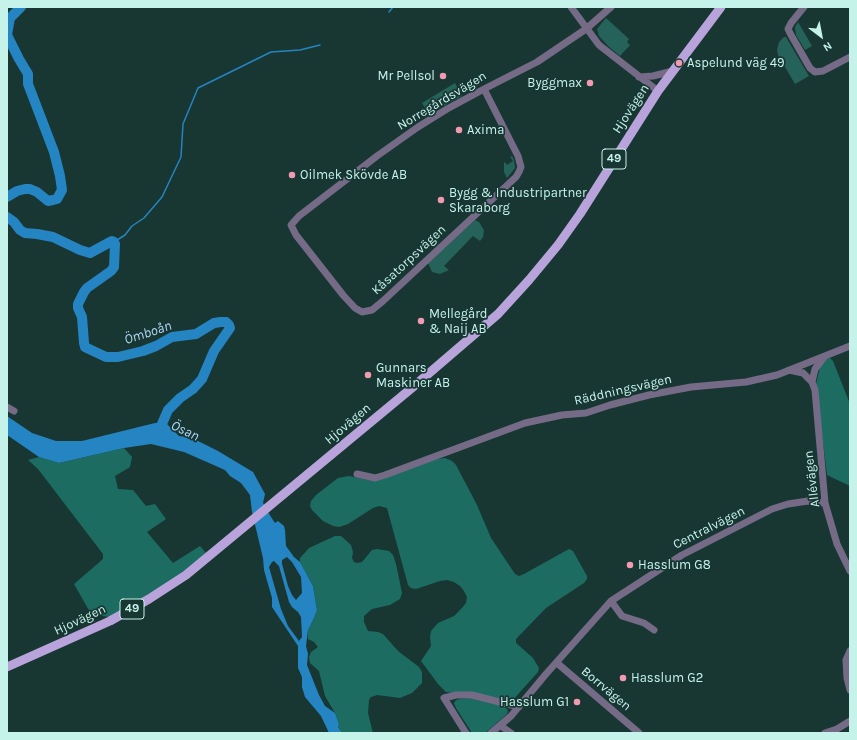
<!DOCTYPE html>
<html>
<head>
<meta charset="utf-8">
<style>
  body { margin:0 }
  #map { position:relative; width:857px; height:740px; overflow:hidden; background:#183733; font-family:Karla,sans-serif }
  canvas { display:block }
  .frame { position:absolute; inset:0; border:8px solid #c5f3ea; pointer-events:none }
  .north { position:absolute; left:801px; top:16px; width:40px; height:40px; -webkit-text-stroke:3px #183733; paint-order:stroke; rotate:148deg; font-size:11px; font-weight:700; line-height:16px; text-align:center; color:#c5f3ea }
  .north::after { content:''; display:block; margin:auto; width:14px; height:18px; background:#c5f3ea; clip-path:polygon(50% 0,100% 100%,50% 72%,0 100%) }
</style>
</head>
<body>
<div id="map">
<canvas width="857" height="740"></canvas>
<div class="frame"></div>
<div class="north">N</div>
</div>
<script>
const g = document.querySelector('canvas').getContext('2d');
g.lineJoin = 'round';
function fillPath(path, color) { g.fillStyle = color; g.fill(path, 'evenodd'); }
const poly = rows => new Path2D(rows.map(r => 'M' + r).join(''));
function stroke(path, color, width, dash) { g.strokeStyle = color; g.lineWidth = width; g.lineCap = dash ? 'butt' : 'round'; g.setLineDash(dash || []); g.stroke(path); }
function drawText(font, color, halo, rows, align = 'center') {
  g.font = font + ' Karla,sans-serif'; g.lineWidth = 3.5; g.setLineDash([]); g.textBaseline = 'middle'; g.strokeStyle = halo; g.fillStyle = color; for (const [text, x, y, turn = 0] of rows) {
    g.save(); g.translate(x, y); g.rotate((+turn || 0) * Math.PI / 180); g.textAlign = isNaN(turn) ? turn : align; if (halo) g.strokeText(text, 0, 0); g.fillText(text, 0, 0); g.restore();
  }
}
fillPath(poly([
  [606,18,629,39,627,42,630,45,620,56,608,46,599,36,597,29],
  [798,22,812,46,805,50,796,35,795,27],
  [784,37,786,37,809,76,795,84,778,55,777,50,779,42],
  [455,83,462,96,429,114,422,103],
  [512,156,514,160,515,168,507,178,504,172,504,163,505,162,507,165,513,161,510,157],
  [475,220,479,222,484,230,483,237,480,241,473,236,444,266,449,270,440,274,432,272,428,263]
]), '#256259');
fillPath(poly([
  [829,357,833,361,850,404,850,486,827,475,816,384,820,367],
  [124,448,132,457,130,467,115,476,118,489,133,490,146,506,155,504,166,519,147,532,173,563,200,546,207,554,175,578,149,595,109,617,91,614,74,584,103,559,103,554,38,469,28,460,39,457,59,463],
  [445,458,452,461,456,465,477,505,491,538,515,574,519,576,524,574,569,549,573,551,587,576,587,579,584,583,546,608,516,639,516,643,533,658,539,668,538,672,512,701,446,692,438,684,421,661,431,646,430,637,431,631,438,623,454,616,461,609,466,603,467,597,464,591,460,586,454,582,447,580,440,581,416,589,411,588,408,585,387,508,379,506,373,508,348,524,339,527,333,526,323,521,312,510,310,506,311,501,316,495,338,478,349,476,373,481,438,459],
  [335,536,341,536,351,545,353,552,352,558,354,562,357,563,362,562,372,550,377,549,389,551,393,555,396,564,402,593,400,599,390,605,372,609,364,616,364,622,368,631,378,632,383,634,398,651,419,667,422,672,422,683,412,693,400,698,377,695,371,697,369,700,368,713,373,733,342,733,338,727,339,724,335,713,325,696,319,671,310,663,309,657,311,652,318,647,314,642,308,639,308,630,314,618,317,610,313,586,300,562,300,558,309,548],
  [472,698,502,706,507,709,508,712,506,715,485,733,472,733,456,708,454,703,456,700,460,699]
]), '#1c6c62');
fillPath(poly([
  [7,416,32,433,56,441,82,441,155,423,166,423,179,436,192,438,218,451,253,472,265,494,263,503,271,517,275,523,278,521,284,526,285,530,286,546,294,557,300,562,313,586,317,610,314,618,308,630,306,646,308,654,307,665,319,695,325,706,335,713,339,724,338,727,342,733,329,733,321,716,305,697,302,687,302,677,298,668,298,646,272,607,272,598,264,570,263,558,252,512,250,495,241,483,230,476,225,470,184,452,151,444,124,448,59,463,39,457,7,435],
  [287,557,292,562,301,577,302,593,296,600,292,595,288,586,282,564,282,560],
  [274,561,279,566,289,602,292,607,298,612,301,617,302,637,299,641,288,626,281,609,269,567,272,562]
]), '#2584c2');
stroke(poly([
  [389,12,393,7],
  [7,23,8,24],
  [114,242,125,235,132,226,144,218,162,197,181,157,183,124,198,88,271,52,300,50,320,45]
]), '#2584c2', 1.5);
stroke(poly([
  [7,197,17,191,25,189,30,189,37,192,48,201,53,200,57,199,62,190,60,176,54,152,28,84,28,74,19,59,7,35,10,18,21,7],
  [7,217,14,222,20,230,25,233,37,234,53,237,80,250,90,253,112,241,114,242,115,244,114,267,111,271,87,288,84,292,78,304,78,308,82,317,84,343,85,347,89,349,106,357,118,357,143,351,156,346,172,337,196,334,214,323,221,322,226,322,229,325,230,328,214,351,202,379,193,389,180,398,168,410,158,433]
]), '#2584c2', 10);
stroke(poly([
  [571,7,599,45,658,91],
  [804,7,791,23,788,29,791,35,810,68,815,72,823,71,850,57],
  [639,77,653,76,673,71],
  [484,89,518,156,521,167,519,172,516,177,383,301,372,310,362,312,355,308,343,295,296,235,291,225,299,216,377,156,418,127,447,109,484,89,537,62,586,29,611,7],
  [789,370,803,373,812,382,815,390,825,503,837,544,850,571],
  [812,382,815,369,825,356],
  [7,407,14,411],
  [357,474,375,478,385,475,525,423,562,415,586,413,610,405,649,395,691,387,746,382,777,375,850,346],
  [611,601,622,616,644,623,654,630],
  [850,651,846,660,847,678,850,690],
  [557,663,639,733],
  [501,726,511,733],
  [466,733,444,698,456,695,472,695,519,707],
  [491,733,511,716,546,674,611,601,682,555,772,509,788,504,808,501,825,503],
  [825,733,837,729,850,721]
]), '#756b86', 7);
stroke(poly([
  [7,667,110,621,149,599,186,575,413,387,498,314,529,280,558,245,580,214,658,91,721,7]
]), '#b9a3db', 9);
for (const [x, y, r, color] of [
  [679,63,4,"#f19ab1"],
  [443,76,4,"#f19ab1"],
  [590,83,4,"#f19ab1"],
  [459,130,4,"#f19ab1"],
  [292,175,4,"#f19ab1"],
  [441,200,4,"#f19ab1"],
  [421,321,4,"#f19ab1"],
  [368,375,4,"#f19ab1"],
  [630,565,4,"#f19ab1"],
  [623,678,4,"#f19ab1"],
  [577,702,4,"#f19ab1"]
]) { const dot = new Path2D(); dot.arc(x, y, r, 0, 2 * Math.PI); g.fillStyle = color; g.fill(dot); stroke(dot, '#183733', 1.5); }
for (const [x, y, w] of [
  [614,159,24],
  [132,609,24]
]) { const box = new Path2D(); box.roundRect(x - w / 2, y - 10, w, 20, 3); g.fillStyle = '#183733'; g.fill(box); stroke(box, '#c5f3ea', 1); }
drawText('bold 12px', '#c5f3ea', null, [
  ["49",614,159],
  ["49",132,609]
]);
drawText('13px', '#c5f3ea', '#183733', [
  ["Aspelund väg 49",687,63],
  ["Mr Pellsol",435,76,"right"],
  ["Byggmax",582,83,"right"],
  ["Axima",467,130],
  ["Oilmek Skövde AB",300,175],
  ["Bygg & Industripartner",449,193],
  ["Skaraborg",449,208],
  ["Mellegård",429,314],
  ["& Naij AB",429,329],
  ["Gunnars",376,368],
  ["Maskiner AB",376,383],
  ["Hasslum G8",638,565],
  ["Hasslum G2",631,678],
  ["Hasslum G1",569,702,"right"]
], 'left');
drawText('13px', '#c5f3ea', '#183733', [
  ["Norregårdsvägen",442,101,-31],
  ["Hjovägen",631,109,-57],
  ["Kåsatorpsvägen",409,260,-43],
  ["Räddningsvägen",623,390,-13],
  ["Hjovägen",348,424,-40],
  ["Allévägen",812,479,-97],
  ["Centralvägen",709,528,-27],
  ["Hjovägen",80,620,-25],
  ["Borrvägen",606,689,40]
]);
drawText('italic 14px', '#afd8f9', '#183733', [
  ["Ömboån",148,333,-18],
  ["Ösan",185,431,26]
]);
</script>
</body>
</html>
